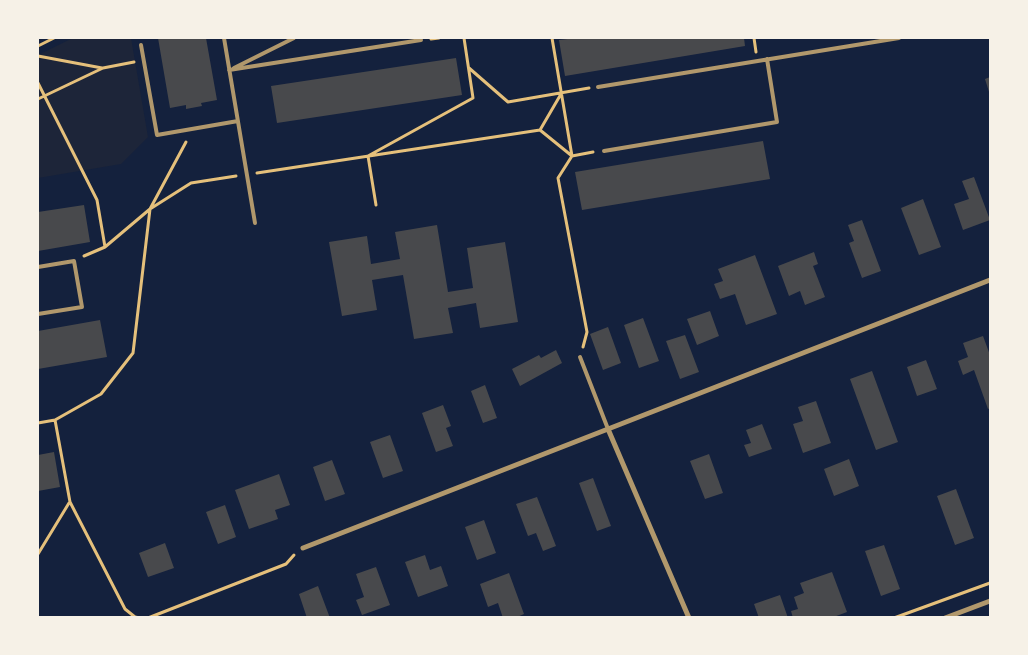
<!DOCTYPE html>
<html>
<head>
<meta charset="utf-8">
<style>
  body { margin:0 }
  #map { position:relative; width:1028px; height:655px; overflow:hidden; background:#14213d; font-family:Helvetica,sans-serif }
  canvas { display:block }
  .frame { position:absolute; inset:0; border:39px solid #f6f1e7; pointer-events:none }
</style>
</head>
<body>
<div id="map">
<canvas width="1028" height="655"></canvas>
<div class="frame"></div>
</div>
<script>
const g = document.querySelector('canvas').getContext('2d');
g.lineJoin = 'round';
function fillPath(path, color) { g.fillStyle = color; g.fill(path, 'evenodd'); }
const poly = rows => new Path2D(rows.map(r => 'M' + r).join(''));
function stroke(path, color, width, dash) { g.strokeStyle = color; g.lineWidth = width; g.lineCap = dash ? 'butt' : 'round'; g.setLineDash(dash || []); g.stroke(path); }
fillPath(poly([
  [73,38,131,38,148,137,121,164,38,178,38,55]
]), '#1d2539');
fillPath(poly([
  [158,38,206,38,217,100,201,103,202,106,186,109,186,105,170,108],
  [576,38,744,38,745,46,565,76,559,40],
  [456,58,462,95,277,123,271,86],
  [990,77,990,95,985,79],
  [763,141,770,179,582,210,575,172],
  [974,177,990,220,963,230,954,204,969,199,962,181],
  [923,199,941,247,919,255,901,208],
  [84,205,90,242,38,251,38,212],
  [862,220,881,271,862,278,849,243,854,241,848,225],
  [437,225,448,292,473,288,467,248,505,242,518,322,480,328,476,303,448,308,453,333,414,339,403,275,372,280,377,310,342,316,329,242,367,236,371,264,400,259,395,232],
  [814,252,818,264,813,266,825,297,805,305,800,291,789,296,778,266],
  [755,255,777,314,746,325,735,294,720,299,714,284,723,281,718,269],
  [710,311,719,336,697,345,687,319],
  [643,318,659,361,639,368,624,325],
  [100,320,107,357,38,369,38,331],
  [608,327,621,363,603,370,590,334],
  [685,335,699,372,680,379,666,341],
  [983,336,990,355,990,408,988,409,974,370,963,375,958,361,968,357,963,343],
  [556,350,562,363,520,386,512,369,539,355,541,358],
  [926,360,937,389,917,396,907,367],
  [872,371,898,442,876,450,850,379],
  [485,385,497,418,483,423,471,391],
  [816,401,831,443,803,453,793,424,803,421,798,407],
  [443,405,451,426,446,428,453,446,436,452,422,413],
  [762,424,772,449,749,457,744,445,751,443,746,430],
  [390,435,403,471,383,478,370,442],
  [54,452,60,487,38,491,38,455],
  [709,454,723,493,705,499,690,461],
  [849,459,859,486,834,496,824,469],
  [332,460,345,494,325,501,313,467],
  [279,474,290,505,275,510,278,519,249,529,235,490],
  [593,478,611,526,597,531,579,483],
  [956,489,974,538,955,545,937,496],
  [537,497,556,546,543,551,536,533,528,536,516,504],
  [225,505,236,537,218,544,206,512],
  [484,520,496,553,477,560,465,527],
  [165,543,174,568,148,577,139,553],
  [884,545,900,589,881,596,865,551],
  [425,555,430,570,441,566,448,586,418,597,405,562],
  [376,567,390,605,362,615,356,600,364,597,356,574],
  [832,572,847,612,831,618,793,618,791,611,798,609,794,597,804,593,800,583],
  [509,573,524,614,515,618,503,618,498,603,488,607,480,584],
  [318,586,330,618,307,618,299,594],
  [780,595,788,618,759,618,754,604]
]), '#48494c');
stroke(poly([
  [552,38,572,156,558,178,587,332,583,347],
  [754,38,756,52],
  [431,39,439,38],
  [38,46,54,38],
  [38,56,102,68],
  [469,68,508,102,589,88],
  [38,83,97,200,105,247],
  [38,99,103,68,134,62],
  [540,130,561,94],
  [257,173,540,130,572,156,593,152],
  [376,205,368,156,473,98,464,38],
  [84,256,105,247,150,209,191,183,236,176],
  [55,420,70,502,125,609,135,617,140,618],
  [38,423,55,420,101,394,133,353,150,209,186,142],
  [38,554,69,503],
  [148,618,286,564,294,555],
  [894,618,990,583]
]), '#e5c07b', 3);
stroke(poly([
  [224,38,255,223],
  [141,45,157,135,238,121],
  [234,68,294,38],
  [229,70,421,40],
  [598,87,899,38],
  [604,151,777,122,767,59],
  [38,267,74,261,82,307,38,314],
  [580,357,608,429]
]), '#b1986c', 4);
stroke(poly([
  [608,429,689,618],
  [303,548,990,280],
  [945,618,990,601]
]), '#b1986c', 5);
</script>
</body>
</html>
